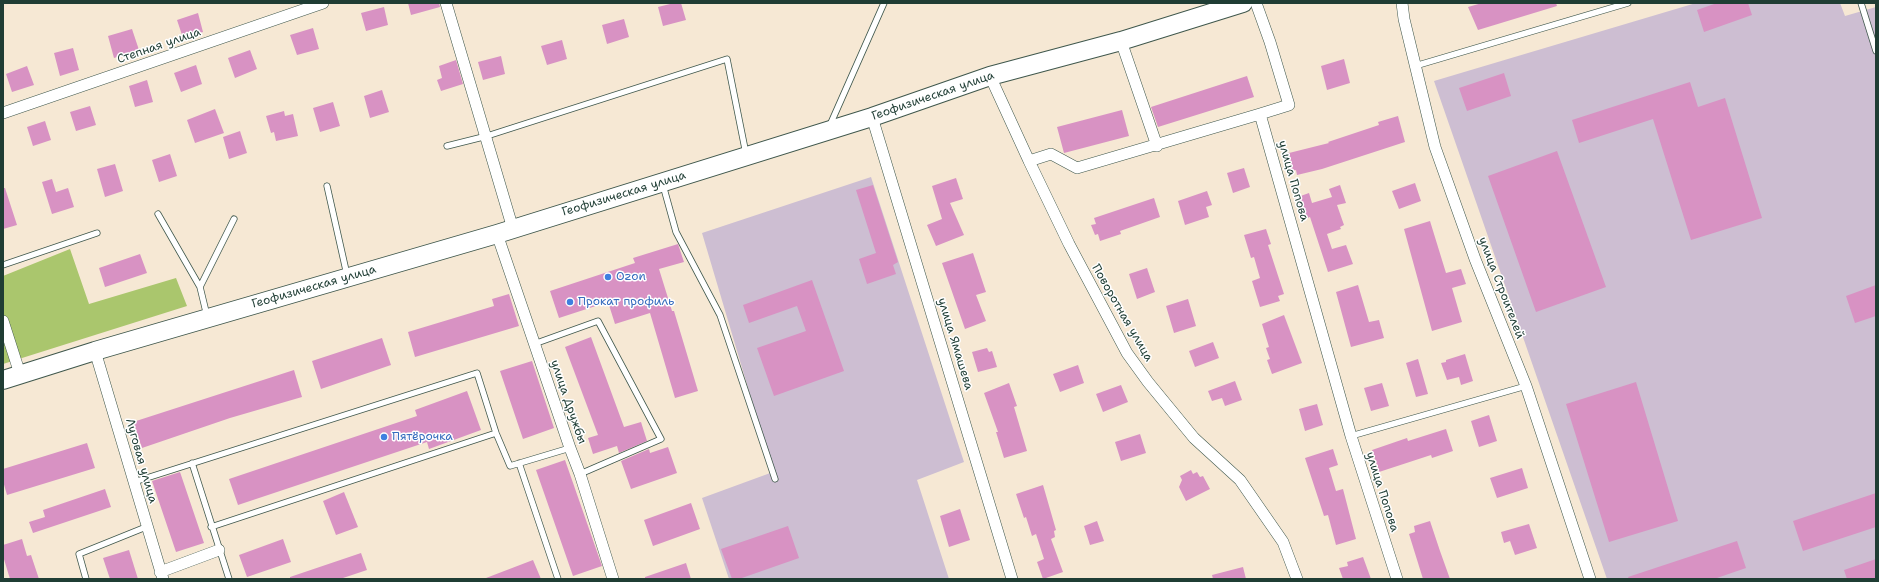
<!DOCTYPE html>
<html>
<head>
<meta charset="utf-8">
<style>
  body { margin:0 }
  #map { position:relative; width:1879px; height:582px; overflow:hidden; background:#f6e8d4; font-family:"Shantell Sans",sans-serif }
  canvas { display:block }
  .frame { position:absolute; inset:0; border:4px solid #1f3d34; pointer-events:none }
</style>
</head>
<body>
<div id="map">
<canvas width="1879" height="582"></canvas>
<div class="frame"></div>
</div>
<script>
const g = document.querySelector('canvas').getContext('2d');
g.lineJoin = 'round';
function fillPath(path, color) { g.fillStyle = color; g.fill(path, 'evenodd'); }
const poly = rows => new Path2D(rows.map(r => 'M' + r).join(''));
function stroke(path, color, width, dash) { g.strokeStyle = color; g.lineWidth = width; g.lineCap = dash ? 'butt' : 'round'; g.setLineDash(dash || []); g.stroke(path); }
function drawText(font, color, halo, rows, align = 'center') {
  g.font = font + ' "Shantell Sans",sans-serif'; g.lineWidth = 3; g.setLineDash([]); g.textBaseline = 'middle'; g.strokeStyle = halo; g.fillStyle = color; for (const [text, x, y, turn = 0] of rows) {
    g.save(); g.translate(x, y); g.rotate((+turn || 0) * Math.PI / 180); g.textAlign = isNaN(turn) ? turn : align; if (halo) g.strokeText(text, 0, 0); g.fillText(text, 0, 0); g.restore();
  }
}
fillPath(poly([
  [1696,3,1840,3,1845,16,1876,7,1876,579,1607,579,1434,81],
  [871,177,964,462,917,480,949,579,729,579,702,498,773,472,702,233]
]), '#cdbed2');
fillPath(poly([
  [70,249,89,304,176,278,187,306,3,364,3,276]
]), '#aac66d');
fillPath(poly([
  [408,3,439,3,440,7,411,15],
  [674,3,681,3,686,20,663,26,658,7],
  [1482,3,1556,3,1557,6,1478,30,1468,7],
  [1717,3,1748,3,1752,15,1704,32,1697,10],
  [384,7,388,25,366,31,361,13],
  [198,13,203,32,183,38,177,20],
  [624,19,629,37,607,44,602,25],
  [313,28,319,49,297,55,290,35],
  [132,29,139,50,114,58,108,36],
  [562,40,567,59,547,65,541,46],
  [73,48,79,70,60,76,54,53],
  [250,50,257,69,235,78,228,58],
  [501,56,505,74,483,80,478,62],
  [1344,59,1350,83,1327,90,1321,66],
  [456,60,463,84,441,91,437,80,442,78,439,66],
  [196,65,202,84,181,92,174,73],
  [27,66,34,85,12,92,6,74],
  [1504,73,1511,96,1467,111,1459,88],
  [1247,76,1254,97,1158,127,1151,107],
  [147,80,153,102,135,107,129,86],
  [1690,82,1698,107,1725,98,1762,218,1691,240,1653,119,1579,143,1572,120],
  [382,90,389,112,370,118,364,96],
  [333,102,340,126,320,132,313,108],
  [90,106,96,125,76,131,70,112],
  [215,109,224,133,195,143,187,120],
  [1122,110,1129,136,1064,153,1057,127],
  [284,111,285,116,293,114,298,136,276,141,274,132,271,133,266,116],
  [1398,116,1405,142,1322,169,1297,175,1296,170,1290,172,1285,154,1329,143,1328,142,1379,125,1378,122],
  [45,121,51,140,33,146,27,127],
  [240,131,247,153,229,159,223,137],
  [1557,151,1606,287,1536,312,1488,176],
  [170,154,177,176,159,182,152,160],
  [115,164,123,191,105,197,97,169],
  [1244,168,1250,187,1233,193,1227,173],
  [956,178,963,199,950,203,964,235,936,246,927,225,942,219,932,186],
  [52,179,56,192,68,188,74,207,52,214,42,182],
  [1415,183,1421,201,1399,209,1392,191],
  [873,185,898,262,893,265,896,274,867,284,859,259,876,253,856,190],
  [1340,185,1346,203,1337,205,1344,225,1340,227,1341,229,1327,234,1332,249,1346,245,1353,264,1328,272,1310,217,1302,220,1295,198,1309,193,1312,203,1332,197,1329,189],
  [3,188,5,188,17,225,3,229],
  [1207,191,1212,205,1206,207,1209,217,1185,225,1178,201],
  [1154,198,1160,217,1120,231,1121,234,1100,241,1098,234,1095,235,1091,225,1096,224,1094,218],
  [1430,221,1446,273,1461,269,1466,284,1452,288,1462,322,1432,331,1404,229],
  [1266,229,1271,244,1268,245,1284,294,1278,296,1280,301,1260,307,1252,281,1260,278,1254,257,1251,258,1244,235],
  [678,244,684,262,659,269,672,311,674,311,698,391,675,398,650,313,615,324,608,302,559,318,550,291,635,263,633,258],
  [973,253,986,292,976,295,986,321,965,329,942,263],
  [140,254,147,273,105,287,99,268],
  [1147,268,1155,292,1137,299,1129,274],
  [812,280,844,371,774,396,757,348,806,331,797,306,749,323,743,305],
  [1358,285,1369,322,1379,320,1384,338,1351,347,1336,292],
  [1876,285,1876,316,1855,323,1846,296],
  [509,294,519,326,415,357,408,332,494,306,492,299],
  [1188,299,1196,326,1174,333,1166,306],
  [1284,315,1302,363,1272,374,1267,360,1270,359,1266,348,1269,347,1262,324],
  [591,337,624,427,641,422,647,441,619,453,617,446,593,454,588,438,598,435,565,347],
  [382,338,391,365,321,389,312,361],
  [1213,342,1219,358,1195,367,1189,351],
  [987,348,989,352,992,351,997,367,978,372,972,352],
  [1465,354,1473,381,1461,385,1459,377,1447,380,1441,363,1446,362,1446,360],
  [1418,359,1428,394,1416,397,1406,363],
  [532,361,554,428,523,439,500,371],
  [1078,365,1084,383,1060,392,1053,374],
  [294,370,302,397,230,418,142,448,133,422],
  [1235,381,1242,400,1225,406,1222,398,1212,401,1208,391],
  [1636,382,1678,521,1609,542,1566,404],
  [1009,383,1017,406,1014,407,1027,451,1004,458,996,432,998,432,984,393],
  [1382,383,1389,406,1371,411,1364,388],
  [1121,385,1128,402,1103,412,1096,394],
  [467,391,481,430,429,449,427,442,238,505,229,479,417,416,415,410],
  [1317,404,1323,425,1305,431,1299,409],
  [1489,415,1497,441,1479,447,1471,421],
  [1446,429,1453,451,1432,458,1431,455,1379,472,1372,450,1407,438,1408,441],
  [1140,434,1146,453,1121,461,1115,442],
  [87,443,95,468,7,495,3,481,3,469],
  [668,447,677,473,631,489,621,461,649,449,650,453],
  [1333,449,1338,465,1329,468,1336,491,1343,489,1356,539,1336,545,1328,515,1324,516,1305,458],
  [565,460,602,566,573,576,536,470],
  [1522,468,1528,488,1497,498,1490,478],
  [1191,470,1193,474,1197,472,1200,477,1203,476,1210,489,1186,501,1179,487,1182,480,1180,476],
  [180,472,204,543,176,552,152,481],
  [1043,485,1056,530,1054,531,1055,537,1051,539,1063,572,1043,579,1037,562,1044,559,1036,534,1032,536,1026,517,1024,518,1016,494],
  [105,489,111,507,33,533,29,522,45,517,43,510],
  [344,492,358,527,336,535,323,501],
  [1876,493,1876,527,1803,551,1793,521],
  [691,503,700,529,653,546,644,520],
  [960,509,970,540,949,547,940,516],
  [1097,521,1104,541,1090,545,1084,526],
  [1430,521,1440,551,1450,579,1423,579,1409,534,1415,532,1414,526],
  [1529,524,1537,548,1515,555,1510,541,1504,543,1501,532],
  [788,526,799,558,739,579,732,579,721,549],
  [22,539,27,556,31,555,39,579,10,579,3,556,3,545],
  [283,539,291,562,247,577,239,555],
  [1737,541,1746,568,1714,579,1629,579,1628,577],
  [129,550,138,579,110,579,103,558],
  [361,553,367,570,340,579,290,579,290,577],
  [1363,557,1371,579,1343,579,1339,568,1348,566,1347,562],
  [1876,559,1876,579,1847,579,1844,570],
  [533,560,541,579,487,579,486,578],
  [686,563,691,579,645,579,645,577],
  [1243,567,1246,579,1213,579,1212,575]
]), '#d892c3');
const lane = poly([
  [1861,3,1876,51],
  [1415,66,1628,3],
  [830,125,884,3],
  [447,146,487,136,727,59,746,154],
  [663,185,676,232,720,315,775,479],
  [327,186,347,275],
  [158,214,200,287],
  [3,265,97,233],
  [207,316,200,287,234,219],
  [534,344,598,321,661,439,580,474],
  [1351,436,1526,386],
  [192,463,229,579],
  [519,463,558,579],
  [134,482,477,373,496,433,510,466,570,448],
  [211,527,496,433],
  [86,579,79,554,146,527]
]);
const street = poly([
  [446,3,513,229],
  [1256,3,1270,42,1289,105,1260,114],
  [1402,3,1404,19,1435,147,1475,259,1526,386,1590,579],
  [1121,41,1157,146],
  [990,76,1029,161,1051,154,1077,168,1260,114,1351,436,1397,579],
  [3,113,323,3],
  [872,117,1012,579],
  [1029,161,1069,244,1127,353,1148,382,1194,438,1240,480,1283,542,1297,579],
  [497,234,570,448,580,474,613,579],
  [3,321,20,374],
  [95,351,163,579],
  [160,572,219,550]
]);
const primary = poly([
  [3,380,95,351,497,234,872,117,990,76,1121,41,1243,3]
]);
stroke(lane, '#3f574c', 7);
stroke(street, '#3f574c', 12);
stroke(primary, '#3f574c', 20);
stroke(lane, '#fff', 5.5);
stroke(street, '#fff', 11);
stroke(primary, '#fff', 18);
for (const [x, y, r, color] of [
  [608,277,4,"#3f7fe0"],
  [570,302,4,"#3f7fe0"],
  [384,437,4,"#3f7fe0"]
]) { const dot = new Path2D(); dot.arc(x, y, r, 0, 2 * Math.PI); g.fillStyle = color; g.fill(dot); stroke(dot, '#fff', 1.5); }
drawText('12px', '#1f3d34', '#fff', [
  ["Степная улица",159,46,-19],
  ["Геофизическая улица",933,96,-19],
  ["улица Попова",1293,181,74],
  ["Геофизическая улица",624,194,-17],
  ["Геофизическая улица",314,287,-16],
  ["улица Строителей",1501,288,69],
  ["Поворотная улица",1122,313,60],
  ["улица Ямашева",955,344,73],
  ["улица Дружбы",568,402,71],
  ["Луговая улица",141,461,74],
  ["улица Попова",1382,492,72]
]);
drawText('12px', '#366cbe', '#fff', [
  ["Ozon",616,277],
  ["Прокат профиль",578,302],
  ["Пятёрочка",392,437]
], 'left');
</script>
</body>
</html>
